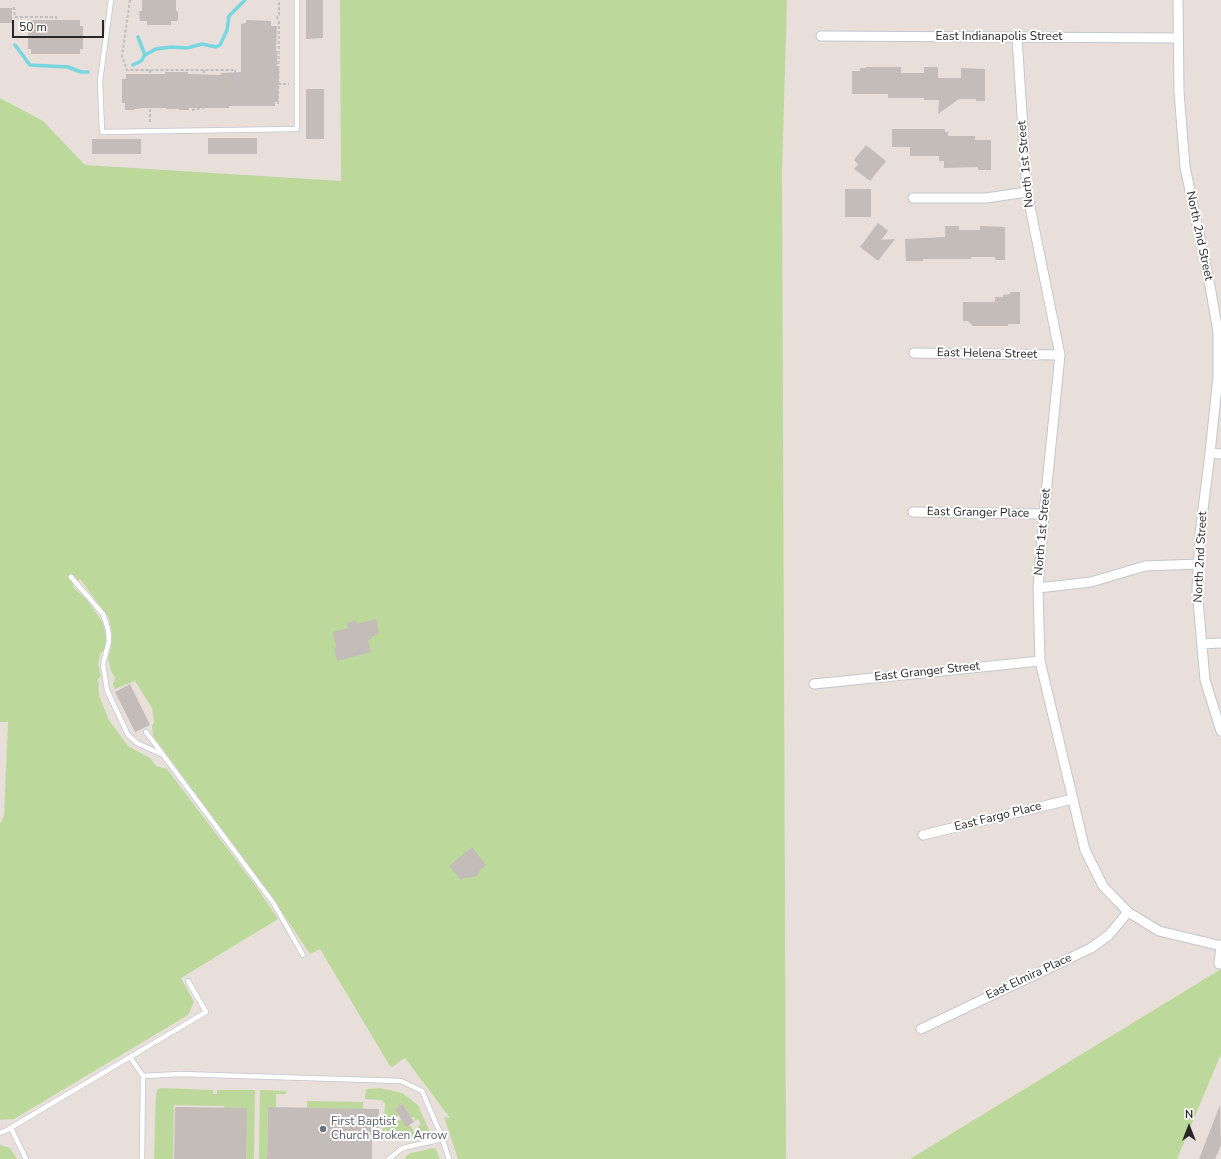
<!DOCTYPE html>
<html>
<head>
<meta charset="utf-8">
<style>
  body { margin:0 }
  #map { position:relative; width:1221px; height:1159px; overflow:hidden; background:#e8dfda; font-family:"Nunito Sans",sans-serif }
  canvas { display:block }
  .north { position:absolute; left:1169px; top:1107px; width:40px; height:40px; -webkit-text-stroke:3px #fff; paint-order:stroke; rotate:0deg; font-size:11px; font-weight:700; line-height:16px; text-align:center; color:#272727 }
  .north::after { content:''; display:block; margin:auto; width:14px; height:18px; background:#272727; clip-path:polygon(50% 0,100% 100%,50% 72%,0 100%) }
  .scale { position:absolute; left:12px; top:20px; width:92px; height:18px; box-sizing:border-box; border:2px solid #272727; border-top:0; padding-left:5px; font-size:12px; line-height:14px; white-space:nowrap; color:#272727; -webkit-text-stroke:3px #fff; paint-order:stroke }
</style>
</head>
<body>
<div id="map">
<canvas width="1221" height="1159"></canvas>
<div class="north">N</div>
<div class="scale">50 m</div>
</div>
<script>
const g = document.querySelector('canvas').getContext('2d');
g.lineJoin = 'round';
function fillPath(path, color) { g.fillStyle = color; g.fill(path, 'evenodd'); }
const poly = rows => new Path2D(rows.map(r => 'M' + r).join(''));
function stroke(path, color, width, dash) { g.strokeStyle = color; g.lineWidth = width; g.lineCap = dash ? 'butt' : 'round'; g.setLineDash(dash || []); g.stroke(path); }
function drawText(font, color, halo, rows, align = 'center') {
  g.font = font + ' "Nunito Sans",sans-serif'; g.lineWidth = 4; g.setLineDash([]); g.textBaseline = 'middle'; g.strokeStyle = halo; g.fillStyle = color; for (const [text, x, y, turn = 0] of rows) {
    g.save(); g.translate(x, y); g.rotate((+turn || 0) * Math.PI / 180); g.textAlign = isNaN(turn) ? turn : align; if (halo) g.strokeText(text, 0, 0); g.fillText(text, 0, 0); g.restore();
  }
}
fillPath(poly([
  [340,0,787,0,782,172,786,1159,458,1159,444,1117,450,1118,405,1058,392,1067,390,1066,320,949,310,954,267,890,153,736,152,726,154,722,152,708,135,681,115,689,113,684,115,678,111,671,108,658,111,648,112,633,109,618,80,579,72,586,87,600,103,623,107,642,103,651,100,654,98,664,101,676,98,679,99,696,109,720,128,746,150,758,156,766,167,769,255,885,278,919,181,978,194,1002,188,1015,14,1119,0,1120,0,824,4,816,8,722,0,722,0,98,43,121,85,165,341,181],
  [1221,969,1221,1054,1177,1159,910,1159],
  [161,1088,213,1090,213,1094,217,1094,217,1090,255,1090,254,1159,246,1159,224,1106,174,1105,173,1159,154,1159,156,1094,158,1089],
  [380,1088,402,1093,418,1105,430,1132,429,1135,406,1140,391,1133,383,1132,382,1129,401,1119,406,1127,410,1125,415,1133,420,1130,418,1126,421,1124,418,1119,415,1121,414,1117,412,1118,403,1104,399,1115,384,1125,385,1103,381,1100,365,1099,366,1090,367,1089],
  [260,1090,286,1091,286,1094,276,1094,276,1107,268,1107,267,1159,259,1159],
  [307,1101,363,1102,363,1109,307,1108],
  [0,1145,10,1148,17,1159,0,1159],
  [434,1148,436,1149,440,1159,405,1159,406,1156,411,1153]
]), '#bcd99b');
stroke(poly([
  [138,37,145,55],
  [15,45,30,65,68,67,81,72,88,72],
  [133,65,141,61,145,55,156,49,171,47,187,48,202,44,216,47,220,45,227,30,229,16,245,0]
]), '#77d7e0', 3.5);
fillPath(poly([
  [142,0,176,0,176,11,178,11,178,21,171,21,171,25,147,25,147,21,140,21,139,11,142,11],
  [306,0,323,0,323,38,306,39],
  [0,8,12,8,12,23,0,23],
  [31,20,80,20,80,26,83,26,83,49,80,49,80,54,31,54,31,49,28,49,28,25,31,25],
  [246,20,271,21,271,26,277,26,276,51,277,51,277,66,279,66,279,79,278,102,275,102,275,106,229,106,229,108,189,108,189,110,179,110,179,109,166,109,166,108,143,108,134,109,134,110,125,110,125,103,122,103,122,79,126,79,126,74,165,74,165,72,188,72,188,74,221,75,221,73,241,72,241,24,246,23],
  [866,67,901,67,901,73,924,73,924,67,938,67,938,78,961,78,961,68,985,69,985,101,976,101,976,99,959,99,938,114,939,100,924,100,924,98,888,98,888,94,852,94,852,71,860,71,860,68,866,68],
  [306,89,324,89,324,139,306,139],
  [892,129,945,129,945,132,948,132,948,136,975,136,975,140,991,140,991,170,978,170,978,167,944,168,944,161,939,161,939,156,910,156,910,147,892,147],
  [208,138,257,138,257,154,208,154],
  [92,139,141,139,141,154,92,154],
  [866,145,886,161,870,181,854,169,858,164,854,160],
  [845,189,871,189,871,217,845,217],
  [878,223,888,231,881,240,895,239,878,261,860,247],
  [945,226,959,226,959,230,980,230,980,226,1005,227,1005,260,995,260,995,257,971,257,971,259,923,259,923,261,906,261,905,239,945,237],
  [1010,292,1020,292,1020,324,1008,324,1008,326,973,326,968,321,963,321,963,302,995,302,995,297,1003,297,1003,295,1010,294],
  [376,619,379,634,372,636,372,639,368,640,371,652,337,661,334,648,336,647,333,632,348,628,347,623,356,620,357,624],
  [130,684,150,725,135,732,115,692],
  [472,847,486,865,479,871,480,873,475,877,464,878,461,880,449,866],
  [403,1104,414,1122,406,1127,395,1109],
  [1220,1105,1221,1145,1215,1159,1199,1159],
  [175,1107,247,1108,246,1159,174,1159],
  [268,1107,379,1109,378,1136,372,1136,372,1159,267,1159]
]), '#c3bcb9');
const lane = poly([
  [111,0,100,81,102,132,297,129,297,0],
  [71,577,103,614,108,629,109,641,103,664,107,690,128,735,137,743,161,754],
  [146,732,274,904,303,955],
  [130,1057,143,1076],
  [11,1128,26,1159],
  [0,1133,7,1130,206,1012,188,981],
  [142,1159,143,1076,180,1074,401,1081,422,1091,441,1135,449,1159],
  [389,1159,401,1149,407,1147,443,1139]
]);
const street = poly([
  [1178,0,1179,92,1185,167,1210,286,1218,332,1218,377,1210,453,1200,534,1197,589,1205,680,1221,731],
  [821,36,1178,38],
  [1017,37,1027,192,1060,355,1044,514,1038,588,1040,661,1085,850,1103,886,1128,912,1159,931,1221,946],
  [913,198,986,198,1027,192],
  [914,353,1060,355],
  [1210,453,1221,454],
  [913,512,1044,514],
  [1038,588,1091,582,1145,566,1199,564],
  [1202,644,1221,643],
  [814,684,1040,661],
  [923,835,1073,799],
  [1219,964,1221,945],
  [921,1029,1091,948,1109,935,1128,912]
]);
stroke(lane, '#c2c7cf', 6);
stroke(street, '#c2c7cf', 11);
stroke(poly([
  [130,0,122,56,127,70,235,70,235,83,241,84],
  [14,7,15,17,56,17,56,21],
  [150,70,150,76],
  [204,70,204,75],
  [278,84,289,84],
  [278,104,279,22,277,17,279,15,279,0],
  [150,109,150,122],
  [192,110,206,107]
]), '#bebebe', 2, [3, 2]);
stroke(lane, '#fff', 4.5);
stroke(street, '#fff', 9);
for (const [x, y, r, color] of [
  [323,1129,4,"#6b7280"]
]) { const dot = new Path2D(); dot.arc(x, y, r, 0, 2 * Math.PI); g.fillStyle = color; g.fill(dot); stroke(dot, '#fff', 1.5); }
drawText('12px', '#272727', '#fff', [
  ["East Indianapolis Street",999,37],
  ["North 1st Street",1026,164,-95],
  ["North 2nd Street",1199,236,78],
  ["East Helena Street",987,354,1],
  ["East Granger Place",978,513,1],
  ["North 1st Street",1043,532,-85],
  ["North 2nd Street",1201,557,-87],
  ["East Granger Street",927,672,-6],
  ["East Fargo Place",998,817,-14],
  ["East Elmira Place",1029,977,-25]
]);
drawText('12px', '#5b616d', '#fff', [
  ["First Baptist",331,1122],
  ["Church Broken Arrow",331,1136]
], 'left');
</script>
</body>
</html>
